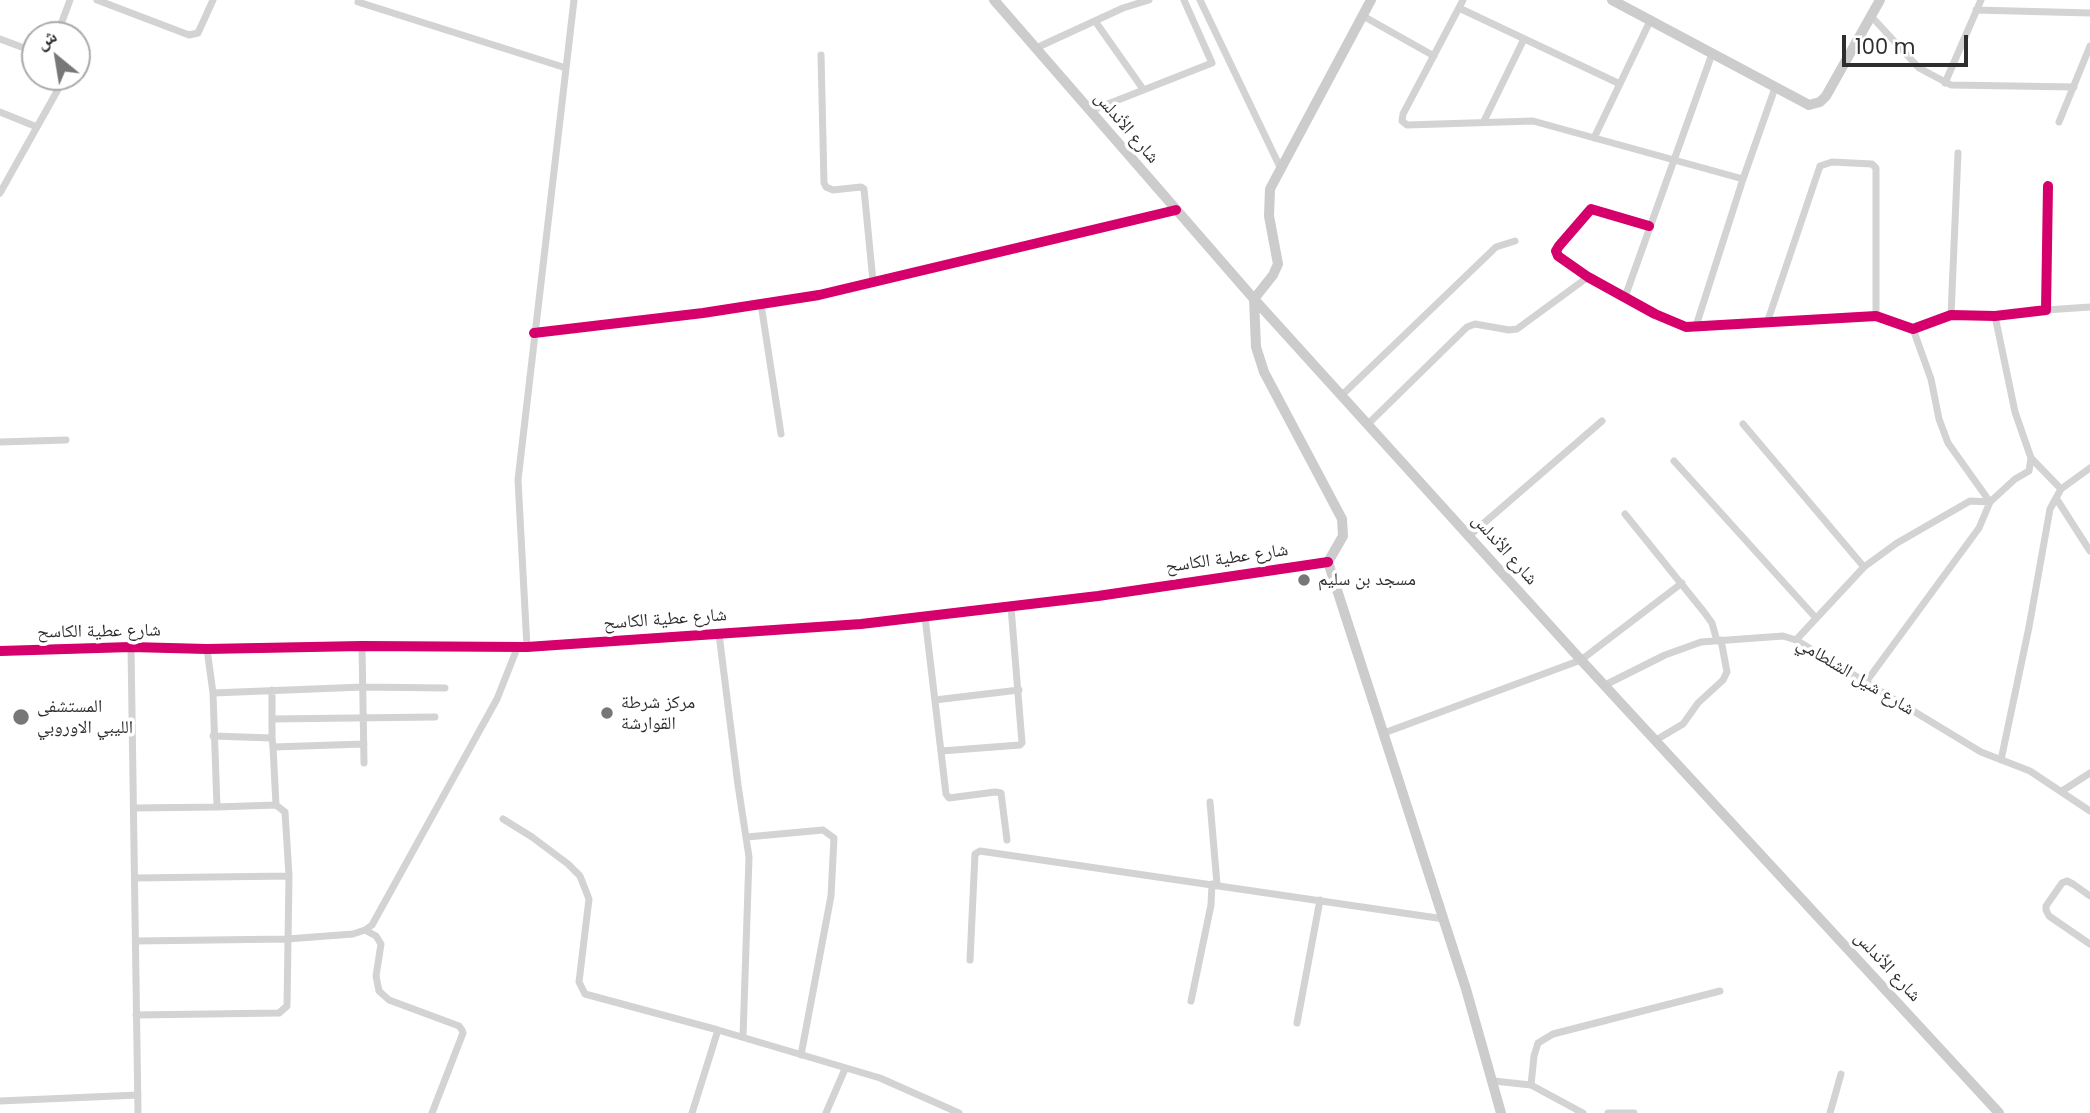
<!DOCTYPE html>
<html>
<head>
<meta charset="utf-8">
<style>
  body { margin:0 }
  #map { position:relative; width:2090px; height:1113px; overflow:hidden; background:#fff; font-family:Poppins,"Noto Naskh Arabic",sans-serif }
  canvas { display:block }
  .north { position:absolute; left:21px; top:21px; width:70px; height:70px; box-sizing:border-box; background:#fff; border:2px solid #ababab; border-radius:50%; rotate:330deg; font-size:19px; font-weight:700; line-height:28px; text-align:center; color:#2e2e2e }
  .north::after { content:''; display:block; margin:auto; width:24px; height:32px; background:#777; clip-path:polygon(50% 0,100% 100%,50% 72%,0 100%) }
  .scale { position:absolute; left:1842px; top:35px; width:126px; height:32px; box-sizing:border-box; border:4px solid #2e2e2e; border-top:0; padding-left:9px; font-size:21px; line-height:24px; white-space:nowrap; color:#2e2e2e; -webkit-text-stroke:5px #fff; paint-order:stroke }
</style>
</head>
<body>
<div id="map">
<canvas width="2090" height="1113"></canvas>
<div class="north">ش</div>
<div class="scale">100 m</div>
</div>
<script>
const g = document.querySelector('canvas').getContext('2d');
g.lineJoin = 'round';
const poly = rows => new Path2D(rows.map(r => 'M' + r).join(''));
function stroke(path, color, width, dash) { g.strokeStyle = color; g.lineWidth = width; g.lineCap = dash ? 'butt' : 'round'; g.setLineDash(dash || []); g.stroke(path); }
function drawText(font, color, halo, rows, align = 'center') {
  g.font = font + ' Poppins,"Noto Naskh Arabic",sans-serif'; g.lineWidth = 7; g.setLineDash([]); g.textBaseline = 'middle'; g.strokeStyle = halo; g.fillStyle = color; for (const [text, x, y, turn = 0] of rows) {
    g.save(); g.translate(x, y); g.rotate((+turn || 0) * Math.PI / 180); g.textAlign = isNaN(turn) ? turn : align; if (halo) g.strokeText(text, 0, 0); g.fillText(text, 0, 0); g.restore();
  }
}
stroke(poly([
  [97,0,189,35,198,33,213,0],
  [1200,0,1280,167],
  [1463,0,1403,114,1402,121,1407,125,1533,121,1743,179],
  [358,2,566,68],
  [1459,8,1620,84],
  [1976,10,2090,13],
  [1363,16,1434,56],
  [1871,16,1919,68,1951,85,2074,87],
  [1095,21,1143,89],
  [57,35,70,0],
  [0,39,35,52],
  [1036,48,1123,8,1149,0],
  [821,55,824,183,826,187,833,190,861,187,864,189,873,282],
  [1945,83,1981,0],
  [1090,111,1212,63,1184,0],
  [0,112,37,127],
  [1484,121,1524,39],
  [2059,122,2090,46],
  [1594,138,1651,19],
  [0,193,65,77],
  [1649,226,1591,209,1559,246,1556,251,1558,256,1588,277,1655,314,1686,327,1876,316,1913,329,1951,315,1995,316,2046,310,2048,186],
  [1625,297,1712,54],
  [761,304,781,434],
  [2046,310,2090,307],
  [1951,315,1958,153],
  [1995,316,2015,412,2031,458,2061,489],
  [1767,323,1820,166,1832,162,1872,164,1876,168,1876,316],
  [1696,326,1743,179,1775,88],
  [1913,329,1931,379,1939,419,1948,443,1990,502],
  [534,333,703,313,819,295,1176,210],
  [1342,395,1496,247,1515,241],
  [1368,424,1467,327,1475,324,1509,330,1517,329,1588,277],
  [1743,424,1864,567],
  [0,442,66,440],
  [1674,461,1815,617],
  [2056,498,2090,551],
  [1625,514,1704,612,1712,623,1717,641],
  [1469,536,1602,421],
  [925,617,946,794,949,798,995,792,1001,793,1007,840],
  [719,634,738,785,749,857,743,1037],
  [1796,640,1864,567,1897,543,1970,501,1990,502],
  [362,646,364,763],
  [131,647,138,1113],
  [527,647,518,480,574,0],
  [1866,682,1979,528,1990,502,2015,479,2029,471,2031,458],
  [1605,685,1665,655,1701,642,1783,636,1796,640,1981,752,2030,771,2090,811],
  [272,690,272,738],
  [213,693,363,687,445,688],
  [935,700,1019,690],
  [272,719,435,717],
  [1384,733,1581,660,1682,583],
  [213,736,272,738,273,747,364,744],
  [1656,740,1683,724,1698,703,1723,680,1727,672,1721,640],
  [273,747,276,805],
  [941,751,1020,745,1022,743,1011,607],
  [2001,760,2029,627,2050,509,2061,489,2090,468],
  [2062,791,2090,773],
  [1210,802,1217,884],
  [135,808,217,807,213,693,207,649],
  [503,819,532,837,568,864,580,876,589,899,579,982,585,994,718,1030,880,1078,959,1113],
  [747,837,823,830,834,838,831,896,801,1055],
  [135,878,289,876],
  [2090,896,2073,884,2067,881,2062,883,2046,906,2046,910,2049,916,2090,944],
  [365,930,372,925,497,699,518,646],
  [136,941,287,939,353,934,365,930,376,936,381,944,376,976,379,991,389,1000,459,1026,462,1030,463,1033,432,1113],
  [970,960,975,854,980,851,1444,919],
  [1191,1001,1211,905,1212,884],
  [136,1015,279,1013,287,1006,289,876,285,812,276,805,217,807],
  [1297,1023,1320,900],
  [1494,1081,1531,1085,1583,1113],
  [1531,1085,1534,1056,1538,1043,1553,1034,1720,991],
  [0,1101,138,1095],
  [692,1113,718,1030],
  [826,1113,845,1069],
  [1608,1113,1634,1113],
  [1830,1113,1841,1074]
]), '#d3d3d3', 7);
stroke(poly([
  [0,651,131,647,207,649,362,646,527,647,861,624,1098,596,1328,562]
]), '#d3d3d3', 9);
stroke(poly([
  [994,0,1254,299,1581,660,1999,1113],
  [1371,0,1270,189,1269,216,1278,264,1273,275,1254,299,1256,347,1264,372,1342,519,1343,536,1328,562,1466,989,1501,1113],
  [1612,0,1809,105,1820,102,1826,96,1880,0]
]), '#ccc', 10);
stroke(poly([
  [1649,226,1591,209,1559,246,1556,251,1558,256,1588,277,1655,314,1686,327,1876,316,1913,329,1951,315,1995,316,2046,310,2048,186],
  [534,333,703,313,819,295,1176,210],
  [0,651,131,647,207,649,362,646,527,647,861,624,1098,596,1328,562]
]), '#d6006c', 10);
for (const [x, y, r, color] of [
  [1304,580,7,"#777"],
  [607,713,7,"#777"],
  [21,717,9,"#777"]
]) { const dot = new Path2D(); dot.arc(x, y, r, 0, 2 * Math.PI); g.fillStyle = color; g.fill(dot); stroke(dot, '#fff', 2.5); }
drawText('18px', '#2e2e2e', '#fff', [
  ["شارع الأندلس",1126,128,49],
  ["شارع الأندلس",1504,550,48],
  ["شارع عطية الكاسح",1227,559,-8],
  ["شارع عطية الكاسح",665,620,-4],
  ["شارع عطية الكاسح",99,632,-1],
  ["شارع شيل الشلطامي",1855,677,31],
  ["شارع الأندلس",1887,967,47]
]);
drawText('18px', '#2e2e2e', '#fff', [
  ["مسجد بن سليم",1318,580],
  ["مركز شرطة",621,703],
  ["القوارشة",621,724],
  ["المستشفی",37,707],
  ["الليبي الاوروبي",37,728]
], 'left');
</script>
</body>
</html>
